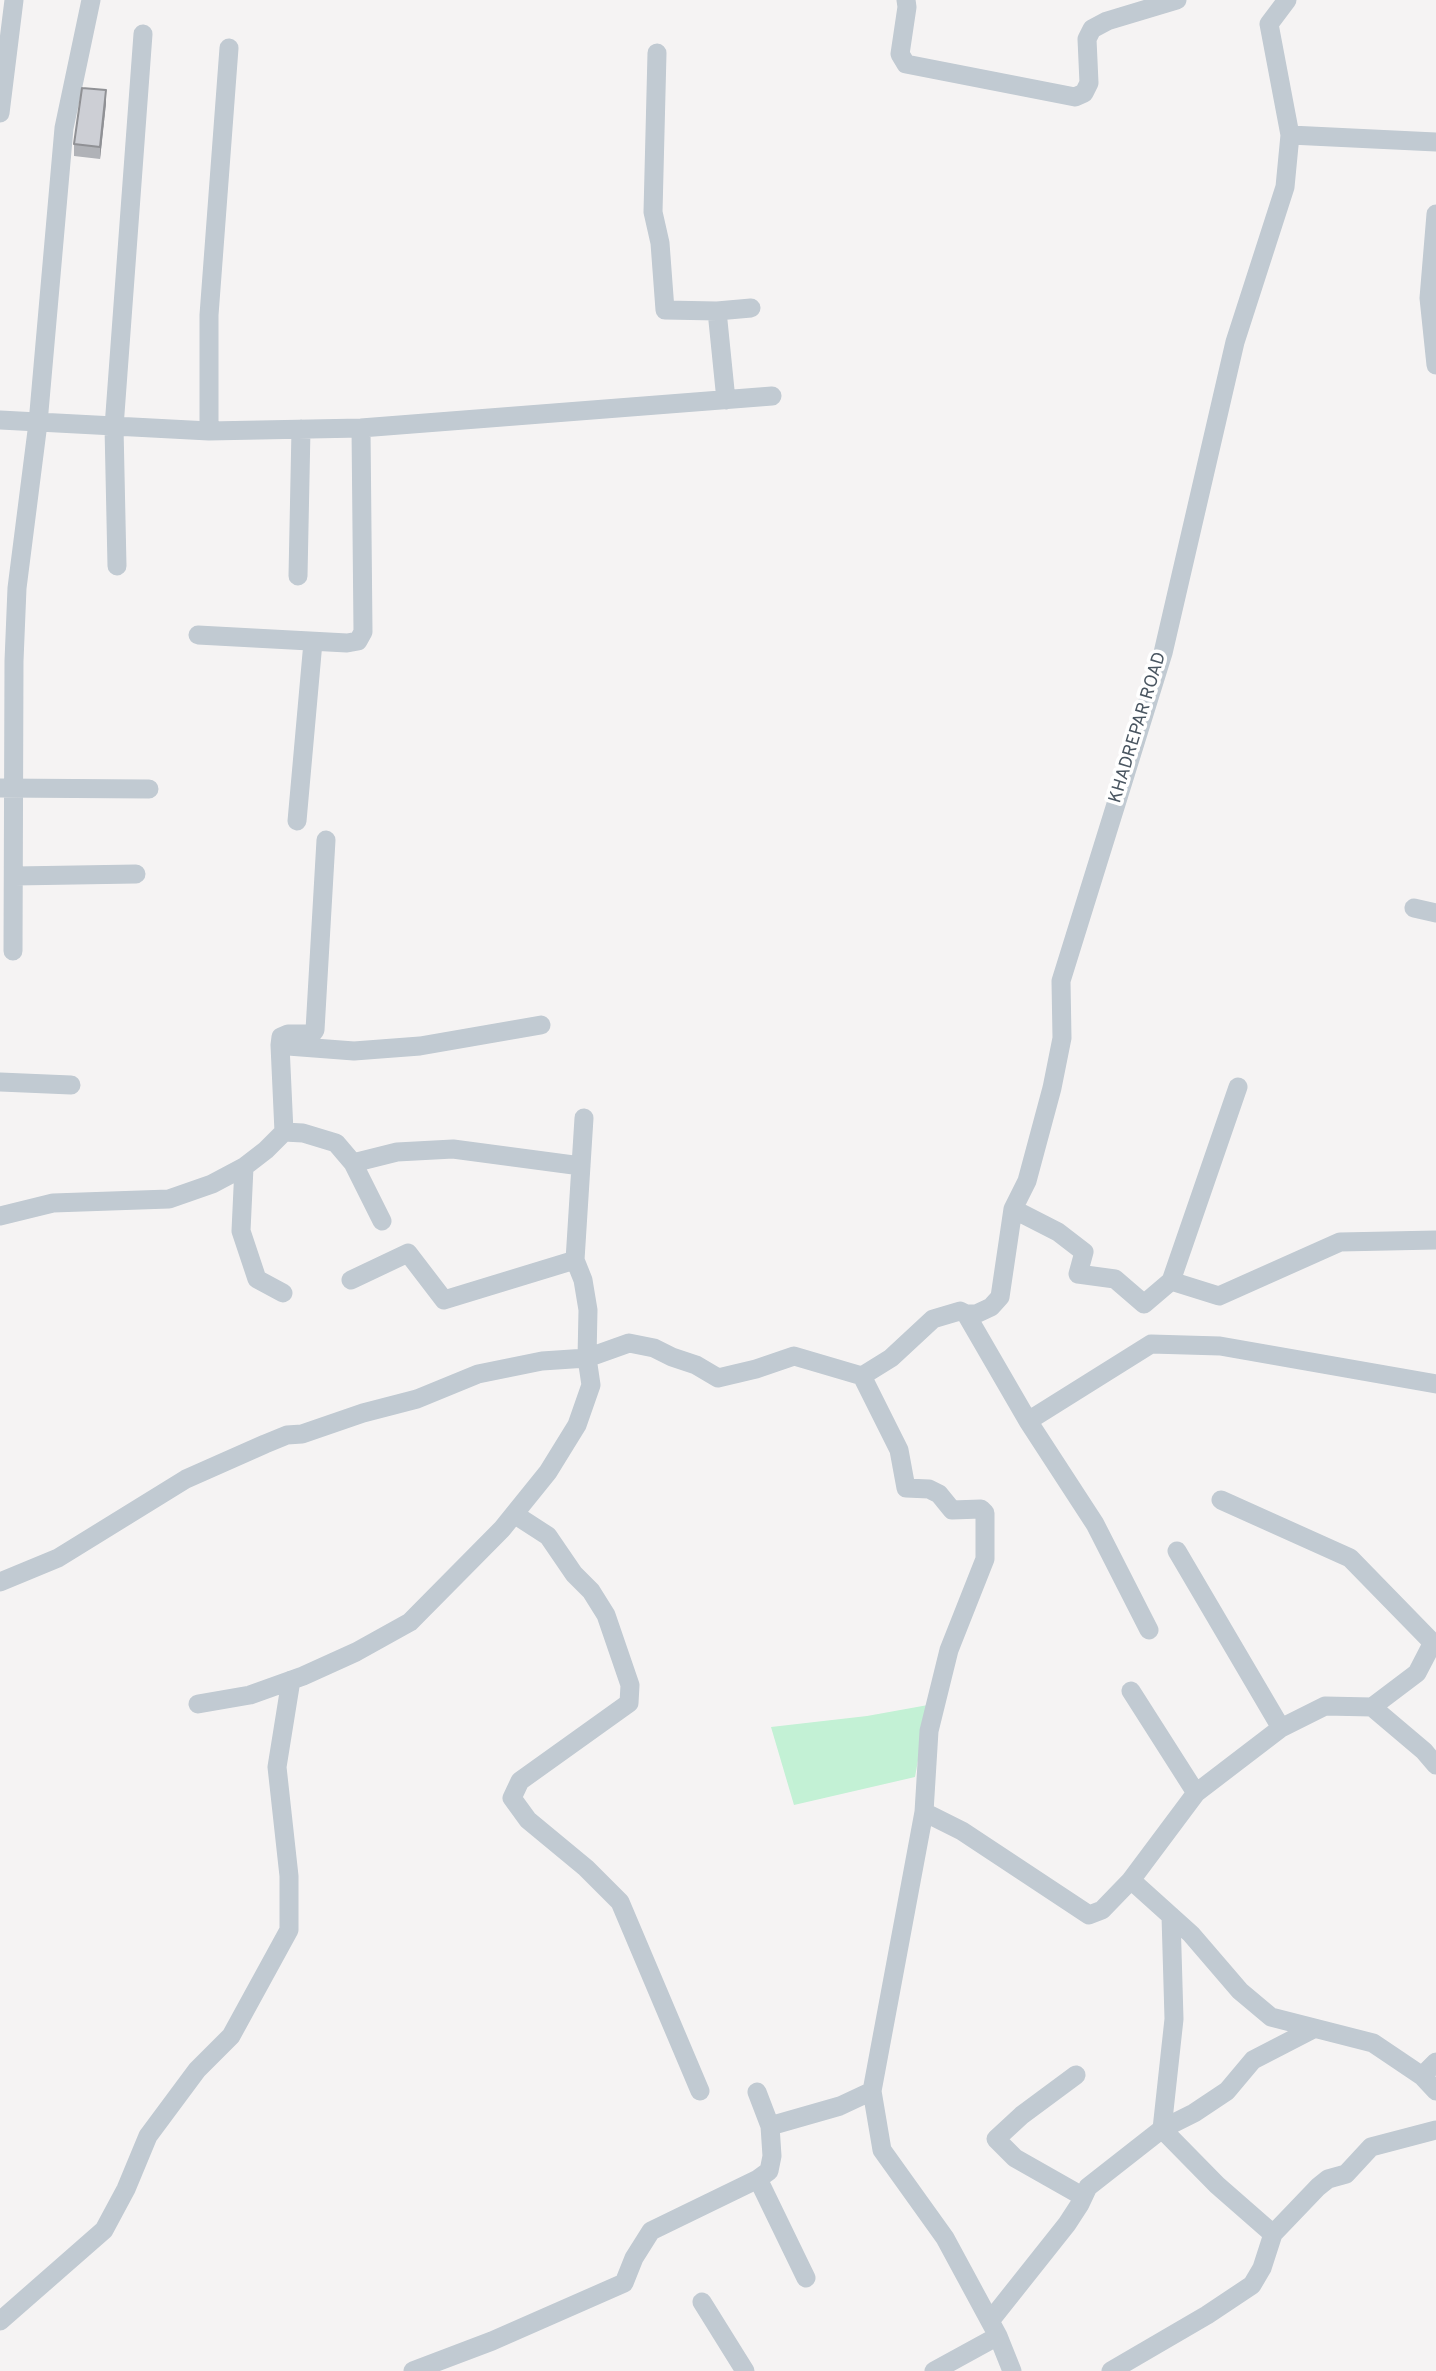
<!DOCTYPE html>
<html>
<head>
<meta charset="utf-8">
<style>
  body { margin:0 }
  canvas { display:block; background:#f5f3f3 }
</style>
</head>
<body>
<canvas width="1436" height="2371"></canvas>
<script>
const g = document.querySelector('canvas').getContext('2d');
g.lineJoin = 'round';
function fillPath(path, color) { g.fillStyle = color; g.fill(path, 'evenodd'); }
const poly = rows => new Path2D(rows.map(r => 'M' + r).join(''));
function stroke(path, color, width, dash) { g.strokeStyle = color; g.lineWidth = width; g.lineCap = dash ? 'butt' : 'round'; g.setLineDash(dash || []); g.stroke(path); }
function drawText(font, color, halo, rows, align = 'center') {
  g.font = font + ' Overpass,sans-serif'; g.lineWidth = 7; g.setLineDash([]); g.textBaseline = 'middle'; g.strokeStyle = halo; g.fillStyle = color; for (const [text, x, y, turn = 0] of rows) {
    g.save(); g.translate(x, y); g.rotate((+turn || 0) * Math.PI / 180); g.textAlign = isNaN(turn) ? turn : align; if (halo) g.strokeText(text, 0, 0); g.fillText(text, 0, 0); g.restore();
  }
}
fillPath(poly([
  [928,1705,915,1777,794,1805,771,1727,867,1716]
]), '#c3f1d5');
stroke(poly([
  [906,0,907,7,900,54,906,64,1075,97,1084,93,1089,83,1087,39,1092,29,1107,21,1177,0],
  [657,53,653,212,660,243,665,310,717,311,751,308],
  [0,113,14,0],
  [1290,135,1436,142],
  [1436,214,1429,298,1436,365],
  [717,311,726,400],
  [0,420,209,431,361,428,772,396],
  [209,431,209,315,229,48],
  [117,566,114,427,143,34],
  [298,576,301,429],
  [198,635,347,643,358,641,363,632,361,428],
  [0,788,149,789],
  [297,821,313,642],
  [15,876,136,874],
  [1414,908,1436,913],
  [13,951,14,661,17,588,38,423,64,128,91,0],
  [288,1046,354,1051,420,1046,541,1025],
  [0,1082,71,1085],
  [1238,1087,1171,1281,1219,1296,1340,1242,1436,1240],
  [284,1132,280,1045,281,1037,288,1034,312,1034,315,1030,326,840],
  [353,1163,397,1152,453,1149,581,1166],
  [244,1167,241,1231,257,1279,283,1293],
  [1013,1209,1058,1232,1084,1252,1078,1274,1115,1279,1144,1304,1171,1281],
  [0,1216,53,1203,169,1199,212,1184,244,1167,266,1150,284,1132,303,1133,336,1143,353,1163,382,1221],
  [351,1280,408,1253,444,1300,575,1260],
  [966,1314,1028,1421,1095,1524,1149,1630],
  [862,1376,891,1358,933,1319,960,1311,966,1314,976,1314,991,1307,1000,1297,1013,1209,1027,1181,1052,1088,1062,1038,1061,981,1163,653,1235,342,1285,187,1290,135,1269,24,1287,0],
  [1028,1421,1151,1344,1220,1346,1436,1384],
  [1221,1500,1350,1558,1436,1646],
  [514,1514,548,1536,574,1574,591,1591,606,1615,630,1685,629,1703,520,1781,512,1798,528,1820,586,1868,620,1902,700,2091],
  [1177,1551,1281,1728],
  [0,1582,58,1558,186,1479,265,1444,287,1435,302,1434,363,1413,417,1399,478,1374,542,1361,587,1358,629,1343,654,1348,672,1357,696,1365,718,1378,756,1369,794,1356,862,1376,899,1450,906,1488,929,1489,939,1494,952,1510,981,1509,985,1513,985,1559,949,1650,929,1731,924,1812,872,2091,882,2150,945,2238,998,2336,1012,2371],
  [1131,1691,1196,1793],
  [198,1704,250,1695,303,1676,356,1652,410,1622,502,1529,548,1472,577,1425,591,1385,587,1358,588,1310,583,1280,575,1260,584,1118],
  [1372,1707,1417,1673,1432,1644],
  [924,1812,962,1831,1089,1915,1102,1910,1131,1880,1191,1934,1240,1991,1271,2017,1373,2043,1422,2076,1436,2091],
  [1131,1880,1196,1793,1281,1728,1325,1706,1372,1707,1424,1751,1436,1765],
  [1076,2075,1022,2115,996,2139,1015,2158,1082,2196],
  [1422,2076,1436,2062],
  [770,2126,840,2106,872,2091],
  [758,2179,806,2278],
  [1273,2234,1217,2185,1162,2129,1194,2113,1227,2091,1253,2060,1315,2028],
  [702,2302,745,2371],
  [0,2321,104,2230,126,2189,148,2136,197,2070,231,2036,289,1930,289,1876,277,1767,291,1680],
  [990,2321,1067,2224,1080,2204,1088,2187,1162,2129,1174,2019,1171,1916],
  [413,2371,492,2341,624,2283,634,2258,651,2231,758,2179,769,2171,772,2156,770,2126,757,2092],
  [934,2371,998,2336],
  [1111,2371,1207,2315,1252,2285,1262,2268,1273,2234,1318,2187,1328,2179,1346,2174,1371,2147,1436,2130]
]), '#c1cad2', 19);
fillPath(poly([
  [106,103,100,159,74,156,74,144]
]), '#b0b2b7');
fillPath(poly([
  [106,90,106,103,100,159,100,147]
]), '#909195');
const building = poly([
  [82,88,106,90,100,147,74,144,82,88]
]);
fillPath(building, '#cdcfd5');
stroke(building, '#909195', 2);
drawText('18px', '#4a5661', '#fff', [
  ["KHADREPAR ROAD",1139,728,-73]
]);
</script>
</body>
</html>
